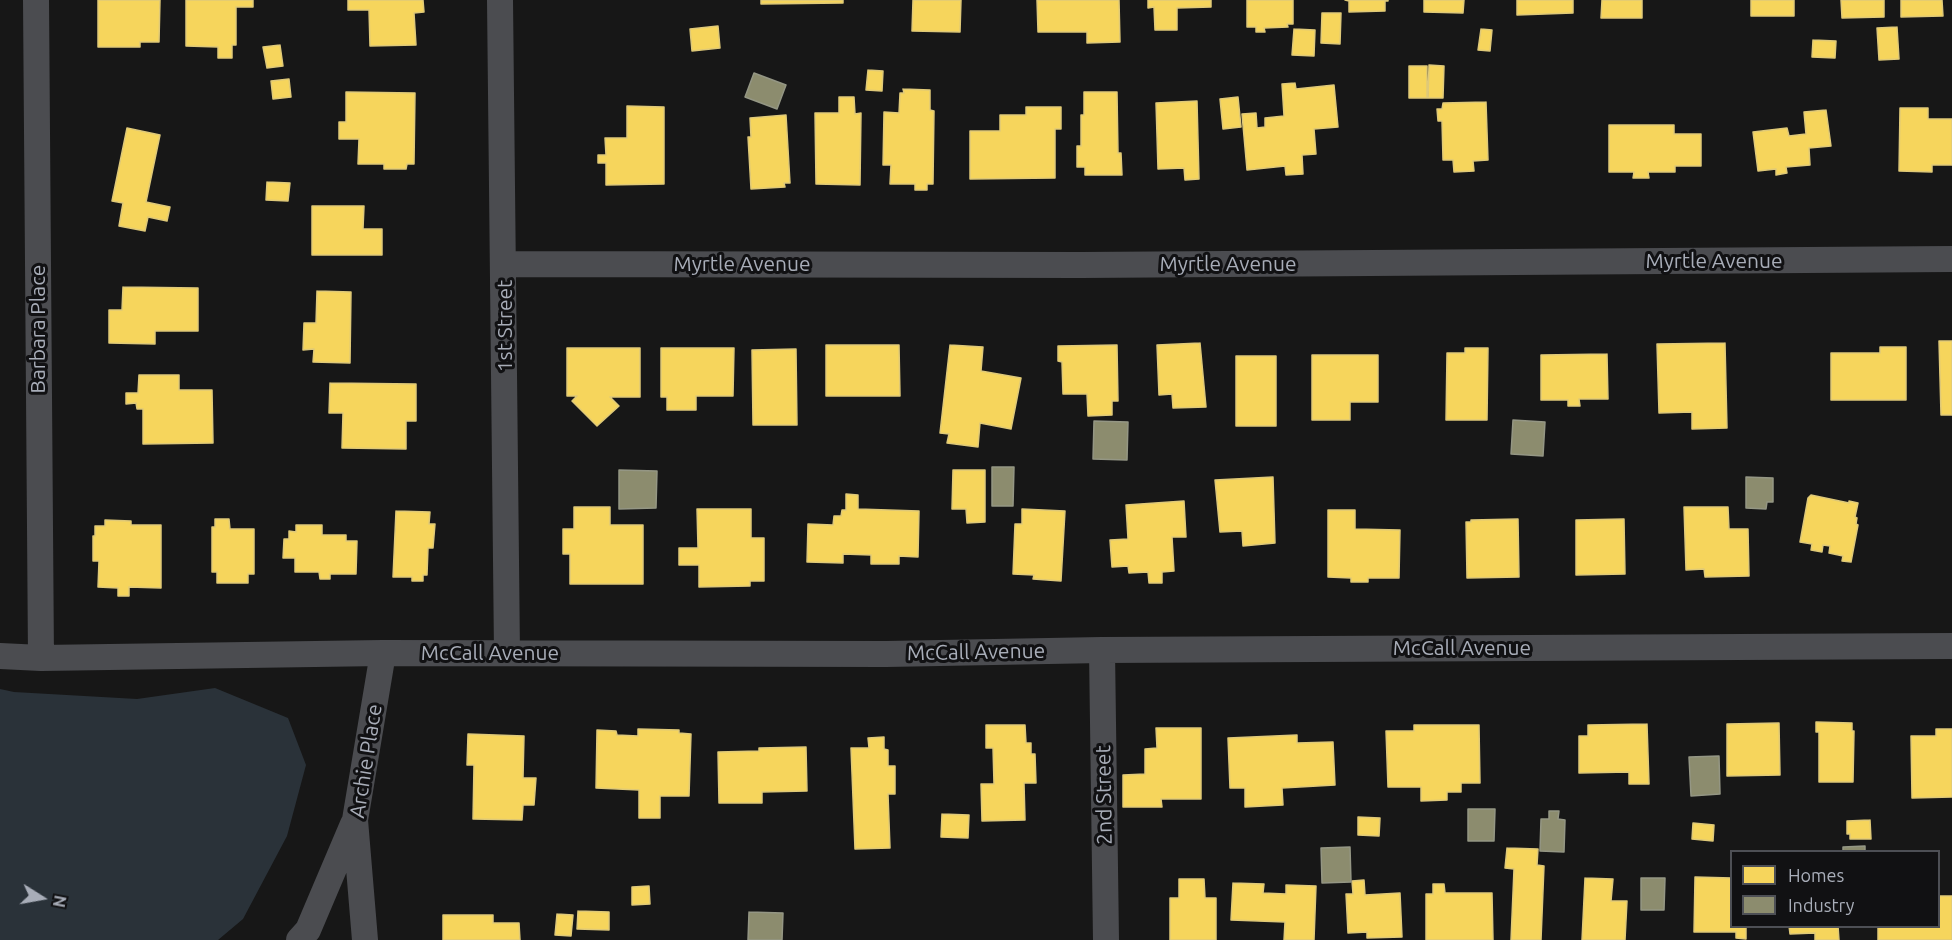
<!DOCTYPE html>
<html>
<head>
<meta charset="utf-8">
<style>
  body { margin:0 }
  #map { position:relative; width:1952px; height:940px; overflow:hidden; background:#171717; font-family:Ubuntu,sans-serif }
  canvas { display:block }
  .legend { position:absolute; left:1730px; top:850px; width:210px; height:78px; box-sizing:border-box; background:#111113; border:2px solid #4d4f55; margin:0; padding:8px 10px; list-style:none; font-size:18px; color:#a8adb8 }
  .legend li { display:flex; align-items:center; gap:12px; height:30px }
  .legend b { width:30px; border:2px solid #4d4f55 }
  .north { position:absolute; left:12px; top:868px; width:60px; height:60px; -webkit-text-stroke:4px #111113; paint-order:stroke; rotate:101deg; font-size:16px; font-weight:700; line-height:24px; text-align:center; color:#a8adb8 }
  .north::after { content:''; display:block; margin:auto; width:21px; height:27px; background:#a8adb8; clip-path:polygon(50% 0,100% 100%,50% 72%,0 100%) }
</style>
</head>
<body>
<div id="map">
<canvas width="1952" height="940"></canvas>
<ul class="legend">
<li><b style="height:16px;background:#f6d55c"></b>Homes</li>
<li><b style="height:16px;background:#8c8c6e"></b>Industry</li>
</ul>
<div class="north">N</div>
</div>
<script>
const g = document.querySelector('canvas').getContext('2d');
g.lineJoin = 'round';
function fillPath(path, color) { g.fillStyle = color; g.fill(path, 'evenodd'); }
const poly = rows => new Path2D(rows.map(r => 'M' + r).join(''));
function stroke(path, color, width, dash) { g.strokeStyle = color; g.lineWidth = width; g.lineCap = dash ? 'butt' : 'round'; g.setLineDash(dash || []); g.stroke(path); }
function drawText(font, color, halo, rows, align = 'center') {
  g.font = font + ' Ubuntu,sans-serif'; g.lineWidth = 6; g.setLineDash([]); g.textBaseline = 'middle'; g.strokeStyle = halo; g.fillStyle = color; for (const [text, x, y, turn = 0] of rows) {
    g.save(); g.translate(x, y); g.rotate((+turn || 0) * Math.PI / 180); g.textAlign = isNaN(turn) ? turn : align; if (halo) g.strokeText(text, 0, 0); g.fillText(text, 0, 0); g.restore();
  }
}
fillPath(poly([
  [215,688,288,718,306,765,287,836,243,919,218,940,0,940,0,689,14,692,137,699]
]), '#2a3239');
const homes = poly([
  [98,0,160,0,159,42,140,42,140,47,98,47,98,0],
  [186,0,253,0,253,7,236,7,236,45,232,45,232,58,218,58,218,47,186,46,186,0],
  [348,0,423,0,424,12,414,13,416,45,370,46,369,10,348,10,348,0],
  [761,0,843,0,843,3,761,4,761,0],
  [913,0,961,0,960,32,912,31,913,0],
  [1037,0,1119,0,1120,42,1087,43,1087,32,1038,32,1037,0],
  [1148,0,1211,0,1211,7,1177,8,1177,30,1155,30,1154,7,1148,8,1148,0],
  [1247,0,1293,0,1293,24,1287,24,1288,27,1264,28,1265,32,1256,32,1256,27,1247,27,1247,0],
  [1345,0,1388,0,1388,1,1385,1,1385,11,1349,12,1349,1,1345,0],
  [1424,0,1464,0,1463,13,1424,12,1424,0],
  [1517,0,1573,0,1573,13,1517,15,1517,0],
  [1602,0,1642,0,1642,18,1601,18,1602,0],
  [1751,0,1794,0,1794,16,1751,16,1751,0],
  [1841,0,1884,0,1884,17,1842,18,1841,0],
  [1901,0,1942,0,1943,16,1901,17,1901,0],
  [1322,13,1341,13,1340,44,1321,43,1322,13],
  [718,26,720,48,692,51,690,29,718,26],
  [1897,27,1899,59,1879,60,1877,28,1897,27],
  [1294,29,1315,30,1314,56,1292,55,1294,29],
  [1481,29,1492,30,1490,51,1478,50,1481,29],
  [1813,40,1836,41,1835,58,1812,57,1813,40],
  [280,45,283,66,267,68,263,47,280,45],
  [1429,65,1444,66,1443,98,1428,98,1429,65],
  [1409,66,1427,66,1427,98,1409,98,1409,66],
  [868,70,883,71,882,91,866,90,868,70],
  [289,79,291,97,273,99,271,81,289,79],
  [1295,83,1296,89,1334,85,1338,127,1314,129,1316,154,1302,155,1303,174,1286,175,1285,166,1247,170,1242,114,1256,113,1257,128,1265,127,1265,118,1284,116,1282,84,1295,83],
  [903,89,930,90,930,110,934,111,933,184,927,184,927,190,915,190,915,184,890,184,891,165,883,165,884,112,899,113,900,93,904,93,903,89],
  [346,92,415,93,414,164,407,164,406,169,384,169,384,164,358,164,359,139,339,139,339,122,346,122,346,92],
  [1084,92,1117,92,1118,153,1121,153,1122,175,1085,175,1085,167,1077,167,1077,146,1081,146,1081,115,1084,115,1084,92],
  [839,97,854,97,855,114,861,113,860,185,816,184,815,113,839,113,839,97],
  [1238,97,1241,127,1223,129,1220,99,1238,97],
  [1197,101,1199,179,1185,180,1184,168,1158,169,1156,103,1197,101],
  [1486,102,1488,160,1473,161,1474,171,1454,172,1453,160,1443,160,1442,121,1438,121,1437,109,1442,109,1443,103,1486,102],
  [627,106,664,107,664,184,606,185,606,163,598,163,598,155,606,155,605,138,627,138,627,106],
  [1026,107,1061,107,1061,129,1055,129,1055,178,970,179,970,131,1000,131,1000,115,1026,115,1026,107],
  [1900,108,1928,108,1928,119,1952,119,1952,165,1932,165,1932,172,1899,171,1900,108],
  [1826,110,1831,146,1809,148,1810,165,1786,167,1787,173,1776,175,1776,169,1758,171,1753,132,1787,128,1789,136,1806,134,1804,112,1826,110],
  [786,115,790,183,784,183,785,187,751,189,748,137,751,137,750,118,786,115],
  [1609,125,1674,125,1674,134,1701,134,1701,166,1675,166,1675,172,1648,172,1649,178,1633,178,1634,172,1609,172,1609,125],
  [127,128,160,135,146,202,170,207,167,221,148,217,145,231,119,226,123,203,112,201,127,128],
  [267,182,290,183,288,201,266,200,267,182],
  [312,206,364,206,363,229,382,229,382,255,312,255,312,206],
  [123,287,198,288,198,331,155,331,155,344,109,343,109,310,122,310,123,287],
  [317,291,351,292,350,363,313,362,314,349,303,350,304,323,316,323,317,291],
  [1939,341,1952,341,1952,415,1941,415,1939,341],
  [1200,343,1206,407,1173,408,1172,394,1159,395,1157,345,1200,343],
  [1725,343,1727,428,1692,429,1692,412,1659,413,1657,344,1725,343],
  [826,345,899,345,900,396,826,396,826,345],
  [950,345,983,347,981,371,1021,378,1011,429,980,423,978,447,947,443,949,434,940,433,950,345],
  [1117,345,1118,401,1112,401,1112,415,1088,416,1087,394,1063,394,1062,362,1058,361,1058,346,1117,345],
  [1880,347,1906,347,1906,400,1831,400,1831,353,1880,353,1880,347],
  [567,348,640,348,640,397,610,397,619,406,597,426,572,401,577,396,567,396,567,348],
  [661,348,734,348,733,396,696,396,696,410,667,410,667,397,661,397,661,348],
  [1465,348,1488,348,1487,420,1446,420,1447,353,1465,353,1465,348],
  [796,349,797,425,753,425,752,350,796,349],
  [1607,354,1608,399,1579,399,1580,406,1568,406,1568,400,1541,400,1541,355,1607,354],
  [1312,355,1378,355,1378,402,1350,402,1350,420,1312,420,1312,355],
  [1236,356,1276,356,1276,426,1236,426,1236,356],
  [139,375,179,375,179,390,212,390,213,443,143,444,143,409,137,409,136,403,126,404,126,393,138,393,139,375],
  [330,383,416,384,416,421,406,421,406,449,342,448,343,413,329,413,330,383],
  [953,470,985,470,985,522,967,523,966,509,952,509,953,470],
  [1273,477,1275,543,1243,546,1242,531,1220,532,1215,480,1273,477],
  [846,494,858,495,858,509,919,511,918,557,899,556,899,564,871,564,871,555,843,554,843,563,807,562,808,524,833,525,834,516,841,516,842,510,846,510,846,494],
  [1811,495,1849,503,1849,501,1858,503,1855,517,1857,518,1856,524,1858,525,1851,562,1842,561,1843,556,1829,553,1830,546,1823,545,1822,552,1811,550,1812,544,1800,542,1808,498,1811,495],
  [1184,501,1186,537,1172,537,1174,571,1162,572,1162,583,1149,583,1148,572,1129,573,1128,566,1112,567,1110,540,1128,539,1126,505,1184,501],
  [574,507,610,507,610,525,643,525,643,584,570,584,570,554,563,554,563,529,574,529,574,507],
  [1684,507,1728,507,1729,529,1748,529,1749,576,1705,577,1704,569,1686,570,1684,507],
  [697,509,751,509,751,538,764,538,764,581,750,581,750,586,699,587,699,565,679,565,679,548,698,548,697,509],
  [1022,509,1065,511,1061,581,1033,579,1034,575,1013,574,1015,524,1022,524,1022,509],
  [1328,510,1355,510,1355,529,1400,530,1399,578,1368,578,1368,582,1351,582,1351,578,1328,577,1328,510],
  [396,511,430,512,429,524,435,524,433,548,428,548,427,575,423,575,423,581,412,581,412,577,393,577,396,511],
  [215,519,229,519,230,529,254,529,254,574,248,574,248,583,217,583,217,572,212,572,212,527,215,527,215,519],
  [1518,519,1519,577,1467,578,1466,522,1471,522,1471,520,1518,519],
  [1624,519,1625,574,1576,575,1576,520,1624,519],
  [105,520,131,521,131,525,161,525,161,588,129,587,129,596,118,596,118,588,98,587,99,561,93,561,93,536,95,536,95,526,105,526,105,520],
  [296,525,322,525,322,535,346,535,346,541,357,541,356,574,330,574,330,579,320,579,319,572,295,572,295,558,283,558,284,539,289,539,289,531,296,532,296,525],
  [1816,722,1852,723,1852,731,1854,731,1853,782,1819,782,1819,732,1816,732,1816,722],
  [1779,723,1780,775,1727,776,1727,724,1779,723],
  [1647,724,1649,784,1629,784,1629,772,1579,773,1579,736,1588,736,1588,725,1647,724],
  [986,725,1025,725,1026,743,1031,743,1031,754,1035,754,1036,783,1024,783,1025,820,982,821,981,784,994,784,993,748,986,748,986,725],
  [1414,725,1479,725,1480,783,1461,783,1461,792,1447,792,1447,800,1421,801,1421,787,1388,787,1386,731,1414,731,1414,725],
  [1156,728,1201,728,1201,799,1161,799,1162,807,1123,807,1123,775,1145,774,1145,749,1157,748,1156,728],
  [638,729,679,730,679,733,691,734,689,796,660,796,660,818,639,818,639,790,596,788,597,730,616,731,617,735,638,736,638,729],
  [1936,729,1952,729,1952,797,1912,798,1911,736,1936,736,1936,729],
  [468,734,524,736,523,778,536,778,534,805,523,805,522,820,473,819,474,765,467,765,468,734],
  [1297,735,1297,743,1333,742,1335,785,1282,788,1283,805,1245,807,1245,788,1230,788,1228,738,1297,735],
  [884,737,884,749,888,750,888,766,895,766,895,794,888,794,890,848,855,849,851,748,869,748,868,738,884,737],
  [806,747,807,791,762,792,762,803,719,803,718,752,759,751,759,748,806,747],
  [942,814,969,815,968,838,941,837,942,814],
  [1358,817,1380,818,1379,836,1358,835,1358,817],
  [1870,820,1871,839,1850,839,1850,834,1847,834,1847,821,1870,820],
  [1693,823,1714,825,1713,841,1692,839,1693,823],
  [1507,848,1538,849,1537,865,1544,866,1541,940,1511,940,1514,869,1505,868,1507,848],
  [1695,877,1732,878,1732,926,1746,926,1746,939,1736,938,1736,932,1694,932,1695,877],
  [1585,878,1613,879,1611,901,1627,901,1625,940,1582,940,1585,878],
  [1179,879,1204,879,1205,898,1216,898,1216,940,1170,940,1170,898,1179,898,1179,879],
  [1364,880,1365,895,1400,893,1402,937,1367,938,1367,932,1348,933,1346,894,1353,894,1352,881,1364,880],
  [1233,883,1264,884,1263,893,1286,894,1286,885,1316,886,1314,940,1284,940,1285,922,1231,920,1233,883],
  [1433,884,1444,884,1445,893,1492,893,1493,940,1426,940,1426,894,1433,894,1433,884],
  [649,886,650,904,632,905,632,887,649,886],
  [1938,896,1952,896,1952,940,1878,940,1878,926,1938,926,1938,896],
  [578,911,609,912,609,930,577,929,578,911],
  [557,914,573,915,571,936,555,935,557,914],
  [443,915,493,915,493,923,519,923,520,940,443,940,443,915],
  [1789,926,1838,926,1839,940,1815,940,1815,933,1790,934,1789,926]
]);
fillPath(homes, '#f6d55c');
stroke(homes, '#dfc978', 1.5);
const industry = poly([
  [754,73,786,85,777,109,745,97,754,73],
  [1513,420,1545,422,1543,456,1511,454,1513,420],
  [1094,421,1128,422,1127,460,1093,459,1094,421],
  [992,467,1014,467,1013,506,992,506,992,467],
  [619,470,657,471,656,508,619,509,619,470],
  [1746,477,1773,478,1773,502,1767,502,1766,509,1746,508,1746,477],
  [1719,756,1720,794,1691,796,1689,757,1719,756],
  [1468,809,1495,809,1494,841,1468,841,1468,809],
  [1549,811,1559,811,1558,819,1565,820,1564,852,1540,851,1541,819,1549,819,1549,811],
  [1865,846,1865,852,1843,852,1843,847,1865,846],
  [1350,847,1351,882,1322,883,1321,848,1350,847],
  [1641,878,1665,878,1664,910,1641,910,1641,878],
  [749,912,783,913,782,940,748,940,749,912]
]);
fillPath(industry, '#8c8c6e');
stroke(industry, '#949684', 1.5);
stroke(poly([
  [36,0,41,658],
  [500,0,507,653],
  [504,264,1081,265,1952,259],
  [1102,650,1106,940],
  [0,656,41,658,383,653,886,654,1102,650,1952,646],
  [299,940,308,930,353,824],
  [365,940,355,820,383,653]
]), '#4b4c50', 26);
drawText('21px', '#a8adb8', '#111113', [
  ["Myrtle Avenue",1714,261],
  ["Myrtle Avenue",742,264],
  ["Myrtle Avenue",1228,264],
  ["1st Street",505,326,-90],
  ["Barbara Place",38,329,-90],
  ["McCall Avenue",1462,648],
  ["McCall Avenue",976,652,-1],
  ["McCall Avenue",490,653],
  ["Archie Place",366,761,-81],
  ["2nd Street",1104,795,-91]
]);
</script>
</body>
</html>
